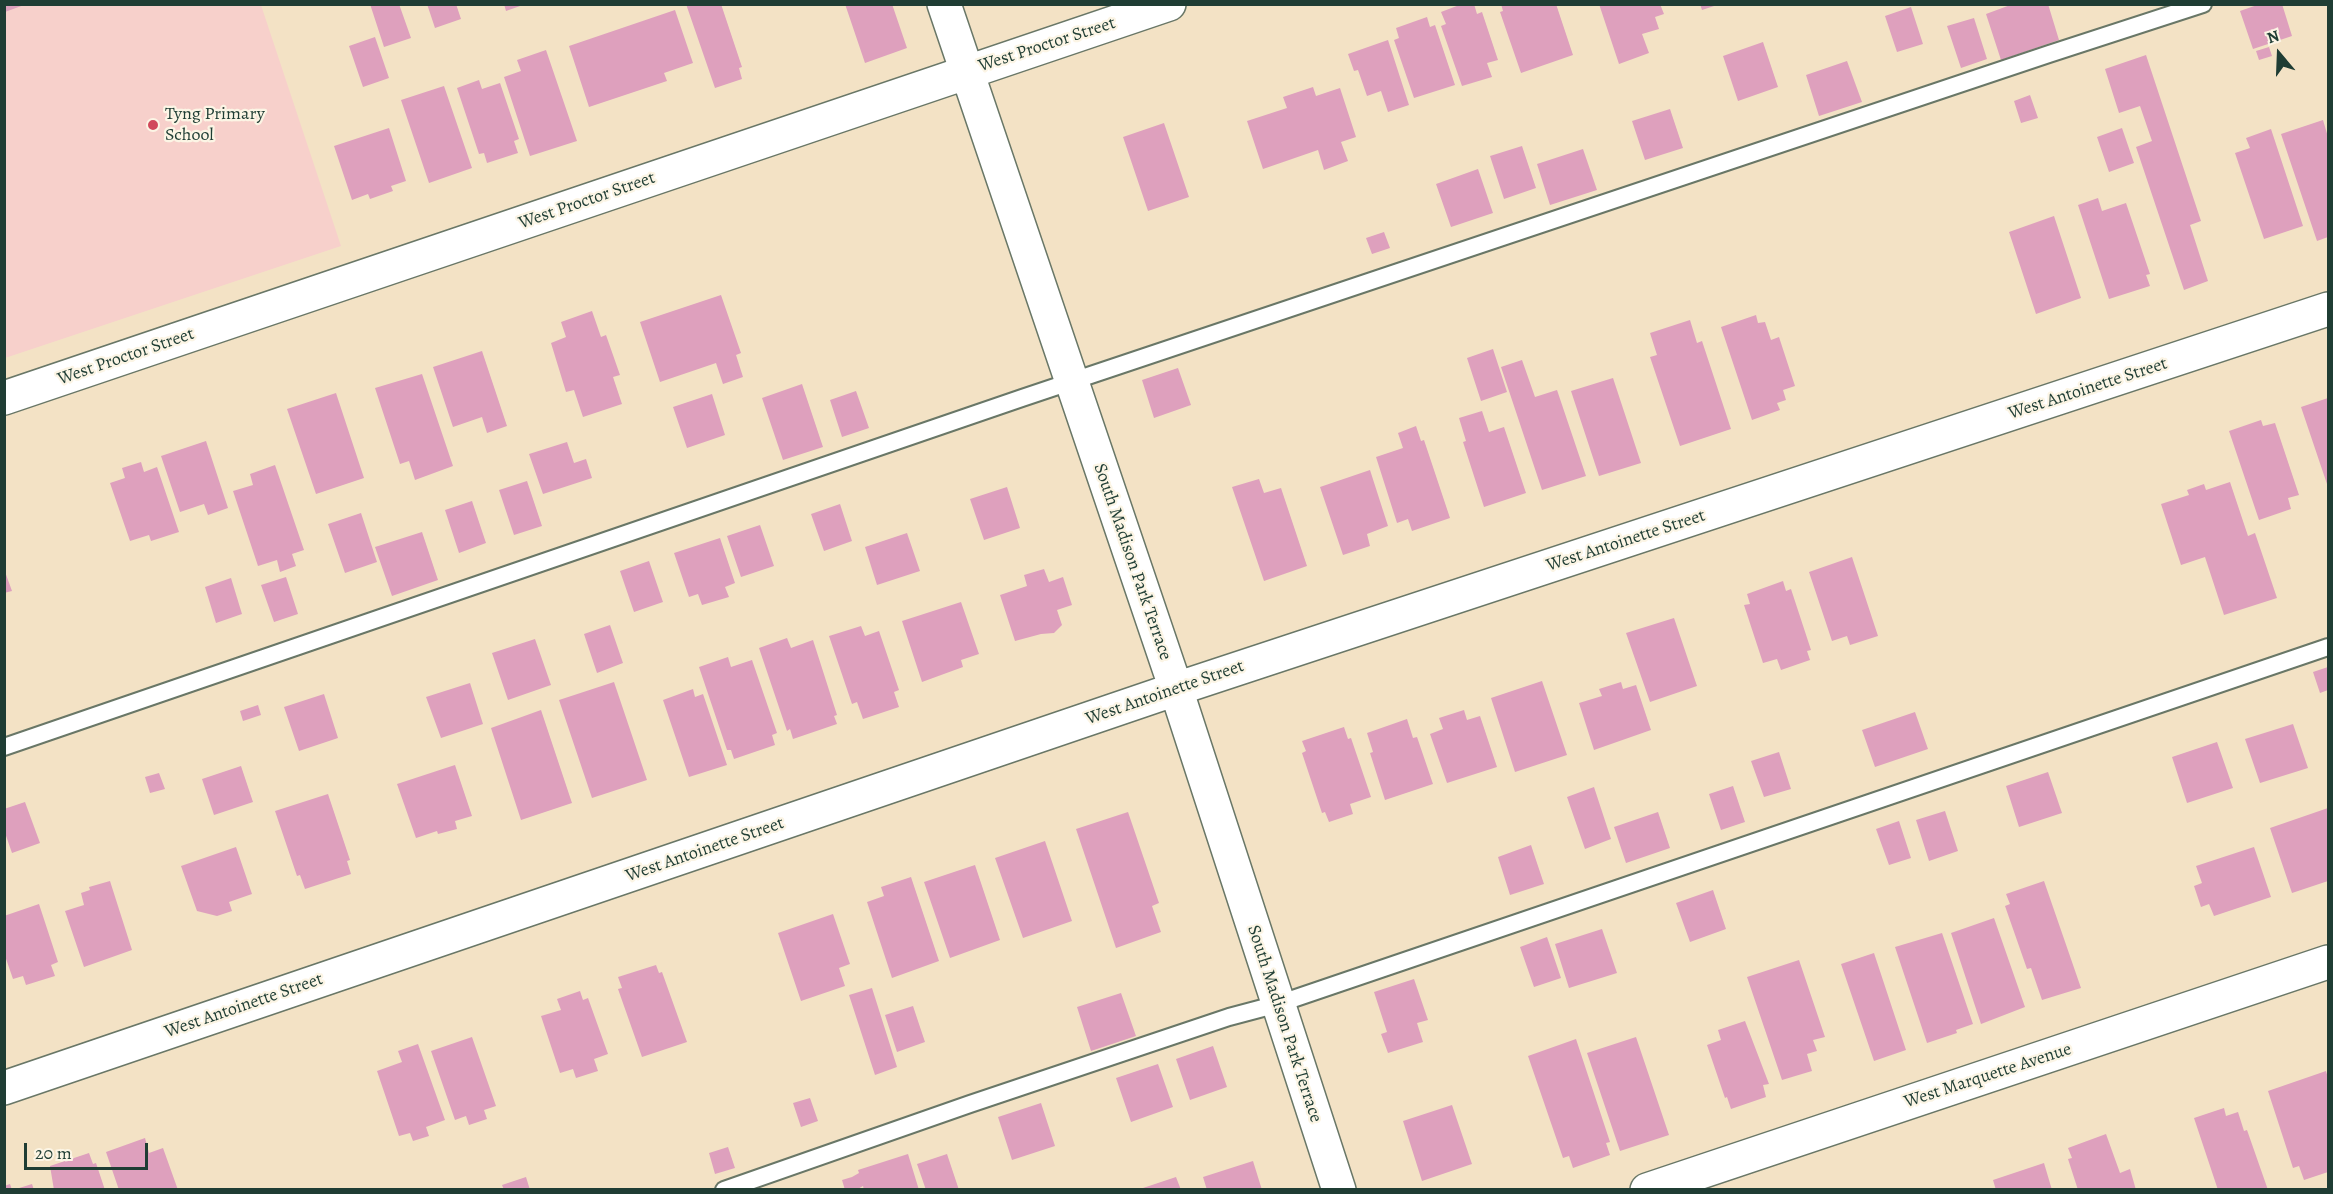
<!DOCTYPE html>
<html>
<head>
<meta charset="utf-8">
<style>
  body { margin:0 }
  #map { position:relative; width:2333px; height:1194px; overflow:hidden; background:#f3e2c5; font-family:Alegreya,serif }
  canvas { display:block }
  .frame { position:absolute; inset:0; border:6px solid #1f3d34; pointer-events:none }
  .north { position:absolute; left:2249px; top:24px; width:60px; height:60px; -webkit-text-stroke:4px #fcf5e5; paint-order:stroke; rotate:341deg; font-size:16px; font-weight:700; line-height:24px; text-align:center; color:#1f3d34 }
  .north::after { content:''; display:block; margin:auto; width:21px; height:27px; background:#1f3d34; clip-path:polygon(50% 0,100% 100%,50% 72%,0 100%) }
  .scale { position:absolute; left:24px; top:1143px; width:124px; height:27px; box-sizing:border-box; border:3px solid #1f3d34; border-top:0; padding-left:8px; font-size:18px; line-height:21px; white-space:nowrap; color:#1f3d34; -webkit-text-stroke:4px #fcf5e5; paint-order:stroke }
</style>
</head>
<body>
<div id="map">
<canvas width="2333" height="1194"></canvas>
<div class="frame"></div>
<div class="north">N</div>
<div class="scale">20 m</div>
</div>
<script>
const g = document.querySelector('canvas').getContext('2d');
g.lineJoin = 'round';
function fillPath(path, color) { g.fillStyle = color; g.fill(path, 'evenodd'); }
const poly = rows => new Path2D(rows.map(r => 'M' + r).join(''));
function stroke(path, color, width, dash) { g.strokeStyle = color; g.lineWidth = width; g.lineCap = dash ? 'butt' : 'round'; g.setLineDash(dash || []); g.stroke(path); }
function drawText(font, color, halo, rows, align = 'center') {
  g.font = font + ' Alegreya,serif'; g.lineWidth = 4.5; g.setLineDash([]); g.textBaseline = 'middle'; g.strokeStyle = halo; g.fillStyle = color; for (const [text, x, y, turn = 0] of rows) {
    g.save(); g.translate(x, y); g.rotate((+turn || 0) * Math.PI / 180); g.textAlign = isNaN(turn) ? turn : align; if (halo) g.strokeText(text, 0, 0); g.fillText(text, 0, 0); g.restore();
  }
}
fillPath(poly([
  [4,5,261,5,341,246,5,358]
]), '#f7d0cb');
fillPath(poly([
  [5,4,24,4,24,5,5,12],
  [370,4,399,4,411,38,384,47],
  [427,4,456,4,461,19,435,28],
  [504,4,523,4,523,5,506,11],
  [686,4,721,4,742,67,739,68,742,79,715,88],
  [845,4,892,4,907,48,865,63],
  [1462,4,1474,4,1477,14,1482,12,1498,60,1487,63,1492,77,1462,86,1441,26,1446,24,1441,12],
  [1501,4,1556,4,1573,55,1521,73,1500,12,1503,11],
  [1599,4,1660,4,1664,14,1655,17,1659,29,1642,34,1649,53,1619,64],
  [1700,4,1717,4,1717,5,1702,10],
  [2013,4,2048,4,2059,40,2001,60,1986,14],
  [2260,4,2282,4,2292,36,2253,49,2240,11],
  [1911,7,1923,44,1897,52,1885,16],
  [675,10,693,63,664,73,667,81,589,107,569,46],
  [1427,17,1430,27,1435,25,1455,85,1414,98,1394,40,1399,38,1396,28],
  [1974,18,1987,59,1961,68,1947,26],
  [375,37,389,78,363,87,349,46],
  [1388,40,1409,105,1388,112,1381,91,1367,96,1358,70,1354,71,1348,54],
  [1763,42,1778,87,1738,101,1723,56],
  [2269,47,2272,56,2259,60,2256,51],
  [546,50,577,141,530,156,504,77,521,71,517,60],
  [2146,55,2201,221,2190,225,2208,281,2184,290,2136,147,2152,141,2140,106,2119,113,2105,69],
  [1847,61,1862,102,1819,116,1806,75],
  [479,80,482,89,500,83,519,139,514,141,518,153,487,163,484,153,479,154,457,88],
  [444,86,472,168,429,183,401,100],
  [1313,87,1316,96,1340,88,1356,137,1341,142,1348,161,1324,170,1318,150,1263,169,1247,121,1287,108,1283,97],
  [2030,95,2038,118,2021,123,2014,101],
  [1670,109,1683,148,1645,160,1632,121],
  [2323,120,2328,137,2328,237,2317,241,2281,134],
  [1164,123,1189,197,1148,211,1123,137],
  [389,128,406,181,391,186,393,191,370,199,368,194,352,200,334,146],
  [2122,128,2134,163,2109,172,2097,137],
  [2271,129,2303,226,2264,239,2235,153,2250,148,2246,138],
  [1522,146,1536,188,1504,199,1490,156],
  [1583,149,1597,190,1550,205,1537,164],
  [1478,169,1493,213,1451,227,1436,184],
  [2098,198,2102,211,2126,203,2150,274,2146,275,2150,286,2109,299,2078,205],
  [2054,216,2081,298,2036,314,2009,232],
  [1384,232,1390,248,1372,254,1366,238],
  [721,295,741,353,736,355,743,377,723,384,716,363,660,382,640,322],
  [592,311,601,337,606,335,620,375,613,377,622,404,583,417,574,390,566,392,551,343,566,337,561,322],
  [1756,315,1758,323,1765,322,1771,340,1779,337,1795,386,1783,390,1786,400,1777,403,1780,410,1752,420,1721,327],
  [1690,320,1697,343,1702,341,1731,429,1680,446,1650,357,1657,355,1650,333],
  [1493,349,1507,392,1481,401,1467,358],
  [482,351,507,426,487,433,482,417,453,427,433,367],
  [1522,360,1535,397,1557,390,1586,476,1542,490,1501,367],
  [1178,368,1191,405,1154,418,1142,380],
  [422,374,453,466,415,480,409,461,400,464,375,388],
  [1613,378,1641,463,1599,476,1571,391],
  [802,384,823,447,783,460,762,398],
  [856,391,869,428,842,437,830,400],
  [336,393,364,478,316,494,287,409],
  [712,394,725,435,687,448,673,407],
  [2328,398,2328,487,2301,407],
  [1482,411,1489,432,1504,427,1526,493,1484,507,1463,442,1466,441,1459,418],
  [2261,420,2263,426,2275,423,2299,495,2288,498,2291,509,2259,520,2229,431],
  [1416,426,1421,441,1424,440,1450,518,1412,531,1408,519,1397,523,1376,457,1403,448,1398,433],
  [206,441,228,508,208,515,204,504,180,512,161,456],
  [567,442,574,463,586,459,592,478,543,494,529,454],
  [141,462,144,472,157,467,179,532,151,541,149,535,130,541,110,483,125,478,122,468],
  [275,465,304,550,292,554,296,566,280,572,277,560,258,566,233,491,253,485,250,474],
  [1370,470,1388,526,1367,534,1370,546,1343,555,1320,487],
  [1259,479,1264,493,1281,488,1307,566,1264,581,1232,487],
  [527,481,542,526,514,535,499,490],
  [2230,482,2248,536,2255,533,2277,598,2224,615,2205,557,2181,565,2161,504,2189,495,2187,490,2204,484,2206,490],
  [1007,487,1020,528,984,540,970,499],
  [472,501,486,543,459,553,445,510],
  [840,504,852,541,824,551,811,514],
  [361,513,377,562,345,573,328,524],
  [760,525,774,566,741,577,727,536],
  [422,532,438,580,392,596,375,547],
  [907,533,920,571,877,585,865,547],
  [720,538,735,583,725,587,729,597,702,605,698,594,689,597,674,553],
  [1852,557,1878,636,1850,645,1847,636,1832,641,1809,572],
  [649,561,663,602,634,612,620,571],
  [4,569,12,591,4,593],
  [1044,569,1049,582,1063,577,1072,605,1057,610,1062,625,1054,633,1041,634,1015,641,1000,595,1027,586,1024,575],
  [286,577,298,614,274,622,261,585],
  [231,578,242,614,216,623,205,587],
  [1783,581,1786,591,1791,589,1811,650,1807,651,1810,660,1781,670,1777,659,1763,663,1744,605,1750,604,1747,594],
  [961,602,979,654,961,660,963,667,922,682,902,621],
  [1674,618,1697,686,1650,702,1626,633],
  [610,625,623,663,597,673,584,634],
  [861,626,865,636,879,631,899,690,894,692,899,707,863,719,857,702,852,704,829,636],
  [787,638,791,648,813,640,837,715,834,716,837,724,793,739,790,729,787,731,759,648],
  [535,639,551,685,508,700,492,653],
  [728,657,731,667,752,660,777,733,772,735,775,745,734,759,731,750,727,750,699,667],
  [2328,667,2328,690,2320,693,2313,672],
  [1542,681,1567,755,1515,772,1491,698],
  [614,682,647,780,592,798,559,700],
  [1621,682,1623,689,1636,685,1651,730,1594,750,1579,703,1602,696,1599,689],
  [470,683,483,724,441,738,426,697],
  [693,689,695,697,703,694,727,765,689,777,663,700],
  [324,694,338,738,299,751,284,707],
  [258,705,261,715,243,721,240,711],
  [541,710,572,803,521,820,491,728],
  [1464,710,1467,720,1480,716,1497,767,1447,783,1430,734,1443,729,1439,718],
  [1915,712,1928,749,1875,767,1862,730],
  [1407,719,1413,738,1417,737,1433,784,1385,800,1370,753,1373,752,1367,733],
  [2293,724,2308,768,2260,783,2245,739],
  [1344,727,1348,739,1351,738,1371,797,1350,804,1353,814,1329,822,1325,812,1322,813,1302,753,1306,751,1302,741],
  [2217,742,2233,788,2187,803,2172,757],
  [1779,752,1791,789,1764,797,1751,761],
  [455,765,472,816,455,821,457,829,438,834,437,831,416,838,397,784],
  [241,766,253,802,214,815,202,779],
  [2048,772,2062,813,2019,827,2006,786],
  [159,773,165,789,150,793,145,777],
  [1733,786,1745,822,1721,830,1709,794],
  [1594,787,1611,839,1585,849,1567,797],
  [328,794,350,860,347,861,351,874,305,889,300,875,297,876,275,811],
  [25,802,40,843,12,853,4,830,4,809],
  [2328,808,2328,881,2292,893,2270,828],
  [1945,811,1958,851,1929,861,1916,820],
  [1128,812,1159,903,1152,906,1161,932,1116,948,1076,829],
  [1658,812,1670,848,1626,863,1614,827],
  [1899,821,1911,858,1889,865,1876,829],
  [1045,841,1072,921,1023,938,995,858],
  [1531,845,1544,884,1510,895,1498,857],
  [236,847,252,894,229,902,232,911,217,916,197,911,181,866],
  [2254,847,2271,897,2214,916,2209,904,2201,907,2194,886,2202,883,2196,866],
  [975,865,1000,940,950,958,924,882],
  [911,877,939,961,892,978,867,902,884,896,881,887],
  [110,881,132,950,84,967,65,911,84,905,81,893,90,890,89,887],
  [2044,881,2081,988,2042,1000,2031,968,2027,969,2005,906,2010,904,2006,894],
  [1713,890,1726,929,1690,942,1676,903],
  [39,904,58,962,51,965,55,976,26,985,23,976,13,979,4,953,4,916],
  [833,914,850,964,839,968,845,986,801,1001,778,933],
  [1994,918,2025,1007,1981,1024,1951,933],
  [1602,929,1617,973,1569,988,1555,944],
  [1942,933,1973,1024,1956,1030,1957,1033,1927,1043,1895,947],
  [1547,937,1561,978,1534,987,1520,947],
  [1874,953,1906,1050,1874,1061,1841,964],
  [1799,960,1825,1037,1813,1040,1817,1051,1807,1054,1812,1071,1782,1080,1747,977],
  [656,965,659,973,662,972,687,1042,642,1057,618,989,622,988,618,977],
  [1414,979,1428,1020,1417,1023,1423,1042,1388,1053,1381,1034,1387,1032,1374,992],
  [872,988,897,1067,875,1075,849,995],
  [580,991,583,1000,588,998,608,1054,594,1059,598,1071,576,1078,573,1069,560,1073,541,1016,561,1010,557,999],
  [1121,993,1136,1036,1091,1051,1077,1007],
  [913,1006,925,1042,897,1052,885,1015],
  [1745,1021,1769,1084,1763,1085,1766,1097,1731,1109,1727,1097,1725,1098,1707,1045,1721,1040,1718,1030],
  [472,1037,496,1106,484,1110,487,1119,469,1125,466,1116,455,1120,431,1051],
  [1636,1037,1669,1135,1620,1151,1587,1053],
  [1576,1039,1610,1142,1606,1143,1610,1155,1573,1168,1569,1156,1563,1158,1528,1056],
  [418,1044,445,1120,426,1127,429,1136,413,1141,410,1133,399,1136,377,1071,402,1062,398,1051],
  [1213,1046,1227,1087,1190,1100,1176,1059],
  [1158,1064,1173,1107,1131,1122,1116,1078],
  [2326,1071,2328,1078,2328,1172,2304,1180,2299,1166,2293,1168,2268,1091],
  [810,1098,818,1121,801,1127,793,1103],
  [1041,1103,1055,1146,1012,1160,998,1117],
  [1452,1105,1472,1164,1422,1181,1403,1121],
  [2224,1108,2226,1116,2238,1112,2244,1131,2247,1130,2268,1190,2218,1190,2194,1118],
  [2106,1134,2120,1173,2130,1169,2136,1190,2078,1190,2068,1159,2072,1158,2068,1148],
  [145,1138,149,1153,163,1148,178,1190,119,1190,106,1152],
  [728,1147,735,1168,715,1174,709,1153],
  [89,1153,93,1164,96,1163,105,1190,54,1190,50,1166],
  [908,1154,919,1190,864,1190,863,1186,856,1190,845,1190,842,1180,852,1177,859,1173,858,1170],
  [947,1154,959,1190,926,1190,917,1164],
  [1253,1161,1262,1190,1207,1190,1203,1177],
  [2044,1163,2052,1190,1996,1190,1993,1180],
  [526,1177,530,1190,504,1190,502,1185],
  [1176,1177,1181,1190,1140,1190,1140,1189],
  [10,1184,12,1190,4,1190,4,1186],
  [32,1184,34,1190,16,1190,16,1189]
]), '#dea0bd');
const service = poly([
  [4,747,1022,398,2049,54,2203,4],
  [724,1190,970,1104,1229,1017,1278,1004,2328,647]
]);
const minor = poly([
  [944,4,1176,689,1339,1190],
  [4,398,1169,4],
  [4,1088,1176,689,2328,309],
  [1647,1190,2328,962]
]);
stroke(service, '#697767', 20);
stroke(minor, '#697767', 36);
stroke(service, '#fff', 16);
stroke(minor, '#fff', 33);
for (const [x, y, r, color] of [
  [153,125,6,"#d1495b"]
]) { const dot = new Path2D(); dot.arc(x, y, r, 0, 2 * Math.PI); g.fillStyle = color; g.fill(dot); stroke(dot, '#fcf5e5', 2); }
drawText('18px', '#1f3d34', '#fcf5e5', [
  ["West Proctor Street",1047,45,-18],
  ["West Proctor Street",587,201,-19],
  ["West Proctor Street",126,357,-19],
  ["West Antoinette Street",2088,389,-18],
  ["West Antoinette Street",1626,541,-18],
  ["South Madison Park Terrace",1132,562,71],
  ["West Antoinette Street",1165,693,-19],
  ["West Antoinette Street",705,850,-19],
  ["West Antoinette Street",244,1006,-19],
  ["South Madison Park Terrace",1284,1024,72],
  ["West Marquette Avenue",1988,1076,-18]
]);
drawText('18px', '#1f3d34', '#fcf5e5', [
  ["Tyng Primary",165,115],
  ["School",165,136]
], 'left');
</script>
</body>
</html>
